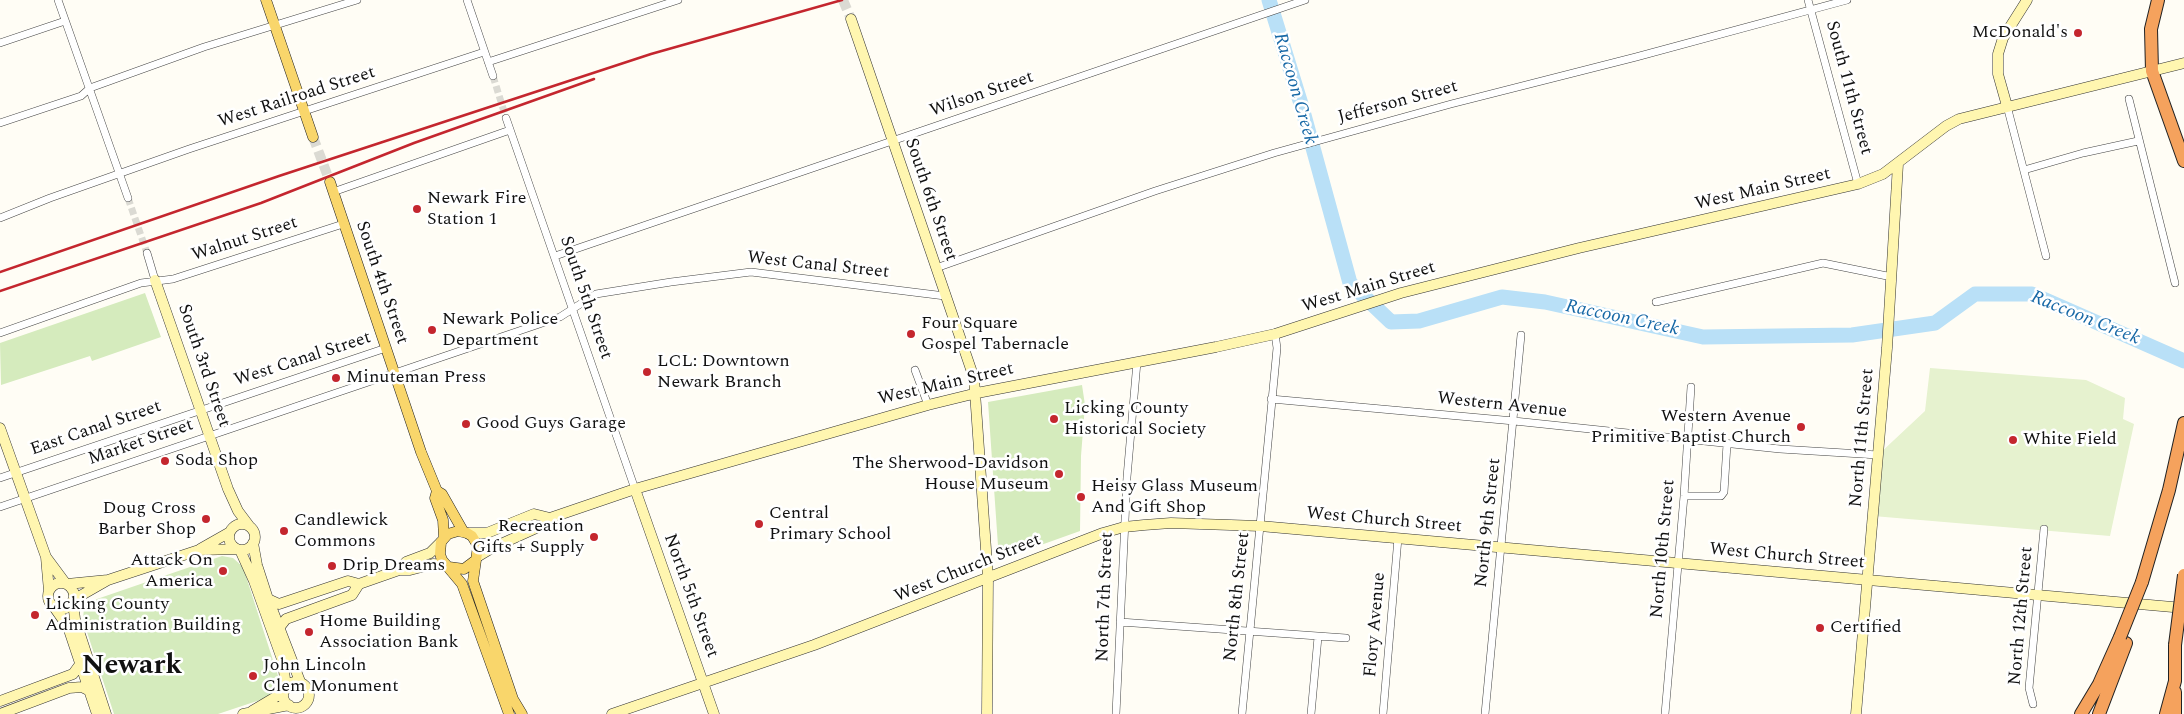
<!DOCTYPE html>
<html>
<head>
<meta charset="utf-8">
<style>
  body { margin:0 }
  canvas { display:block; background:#fffdf5 }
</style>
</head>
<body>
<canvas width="2184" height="714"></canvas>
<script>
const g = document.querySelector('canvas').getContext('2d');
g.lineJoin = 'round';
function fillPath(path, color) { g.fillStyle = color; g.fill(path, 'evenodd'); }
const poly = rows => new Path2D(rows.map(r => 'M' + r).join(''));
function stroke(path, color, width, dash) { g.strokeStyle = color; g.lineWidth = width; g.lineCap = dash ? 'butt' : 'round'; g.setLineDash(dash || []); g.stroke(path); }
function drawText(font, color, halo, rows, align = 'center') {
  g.font = font + ' Spectral,serif'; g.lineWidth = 5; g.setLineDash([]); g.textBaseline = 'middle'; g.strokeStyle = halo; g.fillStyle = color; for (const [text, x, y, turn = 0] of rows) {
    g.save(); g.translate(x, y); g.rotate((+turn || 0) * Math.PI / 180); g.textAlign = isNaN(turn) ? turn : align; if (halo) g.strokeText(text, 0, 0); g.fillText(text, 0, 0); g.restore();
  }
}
fillPath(poly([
  [145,293,161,337,92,361,90,356,1,385,0,343],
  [1082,385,1085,405,1081,456,1080,531,999,560,988,402],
  [222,556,233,558,243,567,279,679,276,688,269,697,218,714,114,714,83,620,84,607,97,599]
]), '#d5ebbd');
fillPath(poly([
  [1930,368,2086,380,2125,398,2123,419,2134,424,2110,536,1873,516,1878,455,1925,411]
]), '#e6f2cf');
stroke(poly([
  [1269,0,1301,104,1350,283,1391,322,1419,321,1502,297,1545,302,1703,337,1852,335,1935,323,1975,294,2032,294,2184,361]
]), '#b9e0f7', 15);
stroke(poly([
  [493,76,506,118],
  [128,198,147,253]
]), '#dbdad3', 7, [7, 3.5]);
stroke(poly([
  [843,0,851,19]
]), '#dbdad3', 10, [10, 5]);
stroke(poly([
  [313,137,330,182]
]), '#dbdad3', 10, [10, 5]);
const street = poly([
  [58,0,128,198],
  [467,0,493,76],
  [1808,0,1858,184],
  [0,43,65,21],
  [488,62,678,0],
  [2129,99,2175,283],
  [2007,106,2046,256],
  [506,118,635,489],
  [0,123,81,96,90,88,204,47,357,0],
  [2024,170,2083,153,2138,141],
  [333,192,510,130],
  [0,218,50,198,189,149,484,52],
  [147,253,155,280],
  [555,256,1305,0],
  [936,268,1155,191,1274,153,1451,104,1636,57,1847,0],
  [1656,302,1823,263,1892,277],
  [0,333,141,283,173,279,343,224],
  [915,370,928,405],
  [1271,399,1514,421,1780,449,1878,455],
  [0,478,386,348],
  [1684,496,1721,496,1724,492,1727,444],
  [0,507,560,317,596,294,671,282,751,272,945,296],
  [1120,622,1346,638],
  [2033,704,2029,688,2044,529],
  [1116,714,1127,477,1137,362],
  [1242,714,1277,348,1275,334],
  [1311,714,1318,637],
  [1383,714,1398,538],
  [1485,714,1521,335],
  [1665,714,1684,496,1691,387]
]);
const secondary = poly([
  [851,19,974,378,988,578,987,714],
  [2007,106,1998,74,1998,54,2003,38,2027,0],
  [155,280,228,489,238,511,250,527],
  [0,428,46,557,49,591],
  [635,489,714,714],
  [550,518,635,489,928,405,977,393,1216,347,1275,334,1401,293,1579,248,1858,184,1883,174,1946,126,1959,119,2184,63],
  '229 537a13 13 0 1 1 26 0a13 13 0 1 1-26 0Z',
  [467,533,487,533,534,514,550,518],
  [253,543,257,565,268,599,279,604,348,581,359,584,399,570,410,570,433,564,446,565],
  [200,549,230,532],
  [240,550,254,581,283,662,286,688],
  [46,557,66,584],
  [477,557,492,548,543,525,550,518],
  [399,570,406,562,430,553,441,542],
  '48 596a13 13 0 1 1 26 0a13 13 0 1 1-26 0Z',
  [67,584,108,580,199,550,237,549],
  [73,600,108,580],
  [269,601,301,684],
  [73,602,75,619,106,714],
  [54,607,68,627,97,714],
  [279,628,286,619,352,595,359,584],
  '283 695a13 13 0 1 1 26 0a13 13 0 1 1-26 0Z',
  [0,701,73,674,81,663],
  [252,711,284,692],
  [0,714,69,688,82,687,90,691],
  [243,714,289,705],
  [612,714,814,645,1103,533,1124,527,1144,525,1171,523,1260,526,2184,608],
  [1856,714,1887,348,1898,164]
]);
const primary = poly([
  [266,0,313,137],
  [330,182,421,452,437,491,435,498,443,520,444,538],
  [437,491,442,494,463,531],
  [476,560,473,581,513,699,522,714],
  [449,567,464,569,476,560,478,546,472,536,467,533,458,531,448,534,441,542,440,554,442,560,462,584,509,714]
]);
const highway = poly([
  [2158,0,2151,29,2152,71,2184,161],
  [2142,582,2169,490,2184,423],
  [2081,714,2099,684,2120,637],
  [2099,714,2126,643],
  [2166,714,2175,681,2175,645],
  [2175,714,2175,692]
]);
stroke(street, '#444', 8);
stroke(secondary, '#333', 11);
stroke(primary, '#222', 11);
stroke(highway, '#222', 14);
stroke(street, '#fff', 7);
stroke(secondary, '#fff6b0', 10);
stroke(primary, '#f9d66b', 10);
stroke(highway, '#f5a25d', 12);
stroke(poly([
  [0,272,279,176,651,54,842,0],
  [0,291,261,203,414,143,594,79]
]), '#c4262e', 2.5);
const highwayBridge = poly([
  [2120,637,2142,582],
  [2175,645,2184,575]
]);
stroke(highwayBridge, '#222', 14, []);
stroke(highwayBridge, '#f5a25d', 12);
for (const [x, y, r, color] of [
  [2078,33,5,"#c4262e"],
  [417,209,5,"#c4262e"],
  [432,330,5,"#c4262e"],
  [911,334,5,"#c4262e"],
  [647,372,5,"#c4262e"],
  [336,378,5,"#c4262e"],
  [1054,419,5,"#c4262e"],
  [466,424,5,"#c4262e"],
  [1801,427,5,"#c4262e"],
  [2013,440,5,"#c4262e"],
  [165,461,5,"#c4262e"],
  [1059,474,5,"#c4262e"],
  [1081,497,5,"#c4262e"],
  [206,519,5,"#c4262e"],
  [759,524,5,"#c4262e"],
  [284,531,5,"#c4262e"],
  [594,537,5,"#c4262e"],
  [332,566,5,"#c4262e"],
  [223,571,5,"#c4262e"],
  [35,615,5,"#c4262e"],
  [1820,628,5,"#c4262e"],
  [309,632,5,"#c4262e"],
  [253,676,5,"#c4262e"]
]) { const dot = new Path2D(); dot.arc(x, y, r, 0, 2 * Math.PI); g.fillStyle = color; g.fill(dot); stroke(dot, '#fff', 2); }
drawText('18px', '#111', '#fff', [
  ["McDonald's",2068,33,"right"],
  ["Newark Fire",427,199],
  ["Station 1",427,220],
  ["Newark Police",442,320],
  ["Department",442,341],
  ["Four Square",921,324],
  ["Gospel Tabernacle",921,345],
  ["LCL: Downtown",657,362],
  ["Newark Branch",657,383],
  ["Minuteman Press",346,378],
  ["Licking County",1064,409],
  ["Historical Society",1064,430],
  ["Western Avenue",1791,417,"right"],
  ["Primitive Baptist Church",1791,438,"right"],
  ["Good Guys Garage",476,424],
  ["White Field",2023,440],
  ["Soda Shop",175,461],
  ["The Sherwood-Davidson",1049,464,"right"],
  ["House Museum",1049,485,"right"],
  ["Heisy Glass Museum",1091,487],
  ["And Gift Shop",1091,508],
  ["Doug Cross",196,509,"right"],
  ["Barber Shop",196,530,"right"],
  ["Central",769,514],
  ["Primary School",769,535],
  ["Candlewick",294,521],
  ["Commons",294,542],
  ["Recreation",584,527,"right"],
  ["Gifts + Supply",584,548,"right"],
  ["Attack On",213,561,"right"],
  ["America",213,582,"right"],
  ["Drip Dreams",342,566],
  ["Licking County",45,605],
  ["Administration Building",45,626],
  ["Home Building",319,622],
  ["Association Bank",319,643],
  ["Certified",1830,628],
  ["John Lincoln",263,666],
  ["Clem Monument",263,687]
], 'left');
drawText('18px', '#111', '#fff', [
  ["South 11th Street",1848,88,75],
  ["Wilson Street",982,95,-19],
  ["West Railroad Street",297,98,-18],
  ["Jefferson Street",1398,103,-15],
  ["West Main Street",1763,190,-13],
  ["South 6th Street",930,200,71],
  ["Walnut Street",245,240,-18],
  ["West Canal Street",818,266,6],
  ["South 4th Street",381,283,71],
  ["West Main Street",1369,288,-17],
  ["South 5th Street",585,298,71],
  ["West Canal Street",303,360,-18],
  ["South 3rd Street",203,366,71],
  ["West Main Street",946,385,-13],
  ["Western Avenue",1502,406,6],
  ["East Canal Street",96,429,-19],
  ["North 11th Street",1863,438,-85],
  ["Market Street",141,443,-19],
  ["West Church Street",1384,521,5],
  ["North 9th Street",1489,523,-84],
  ["North 10th Street",1664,549,-85],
  ["West Church Street",1787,557,5],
  ["West Church Street",968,569,-22],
  ["North 5th Street",690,596,70],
  ["North 7th Street",1106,597,-88],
  ["North 8th Street",1238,597,-84],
  ["North 12th Street",2022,616,-85],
  ["Flory Avenue",1376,625,-85]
]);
drawText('italic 19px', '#1768a6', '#fff', [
  ["Raccoon Creek",1294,89,74],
  ["Raccoon Creek",1622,319,12],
  ["Raccoon Creek",2085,319,22]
]);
drawText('bold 28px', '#111', '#fff', [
  ["Newark",132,668]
]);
</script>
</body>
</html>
